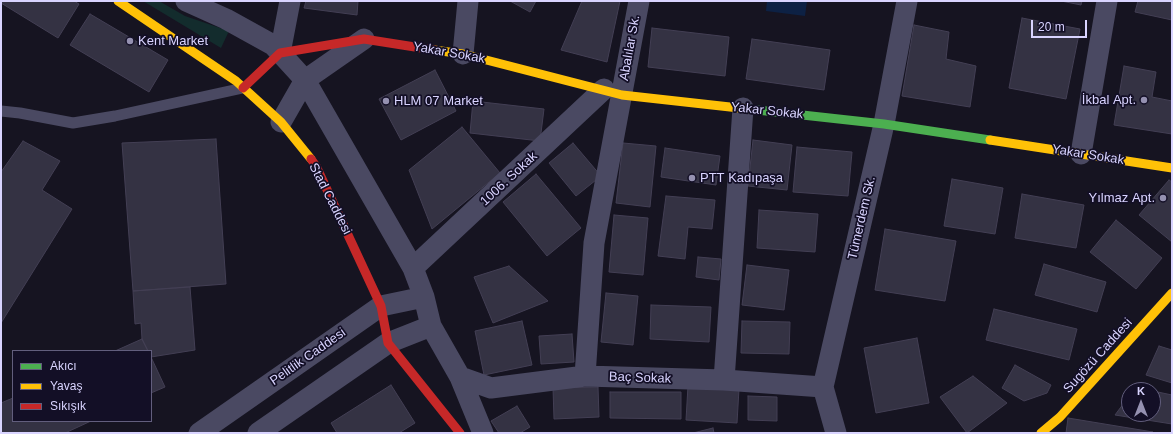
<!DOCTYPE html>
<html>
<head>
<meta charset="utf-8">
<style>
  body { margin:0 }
  #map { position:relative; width:1173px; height:434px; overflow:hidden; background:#161421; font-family:Arial,sans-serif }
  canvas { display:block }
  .frame { position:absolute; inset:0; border:2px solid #d9d4ff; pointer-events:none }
  .legend { position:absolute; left:12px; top:350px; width:140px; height:72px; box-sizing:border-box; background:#130f26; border:1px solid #625e7d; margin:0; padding:5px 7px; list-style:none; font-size:12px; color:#d9d4ff }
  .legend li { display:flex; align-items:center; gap:8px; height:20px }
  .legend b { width:20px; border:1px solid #625e7d }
  .north { position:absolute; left:1121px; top:382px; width:40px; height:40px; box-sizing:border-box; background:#130f26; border:1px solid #625e7d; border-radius:50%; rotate:0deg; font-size:11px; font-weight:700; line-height:16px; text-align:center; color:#d9d4ff }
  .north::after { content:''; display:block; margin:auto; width:14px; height:18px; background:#9591b1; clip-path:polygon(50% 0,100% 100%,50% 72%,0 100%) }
  .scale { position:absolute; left:1031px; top:20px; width:56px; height:18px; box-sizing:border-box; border:2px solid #d9d4ff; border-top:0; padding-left:5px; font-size:12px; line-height:14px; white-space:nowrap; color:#d9d4ff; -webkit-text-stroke:3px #130f26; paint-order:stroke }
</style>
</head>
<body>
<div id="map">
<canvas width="1173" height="434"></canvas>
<div class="frame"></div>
<ul class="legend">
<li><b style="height:5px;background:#4caf50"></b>Akıcı</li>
<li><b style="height:5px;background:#ffc107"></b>Yavaş</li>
<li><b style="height:5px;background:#c62828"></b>Sıkışık</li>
</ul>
<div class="north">K</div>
<div class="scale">20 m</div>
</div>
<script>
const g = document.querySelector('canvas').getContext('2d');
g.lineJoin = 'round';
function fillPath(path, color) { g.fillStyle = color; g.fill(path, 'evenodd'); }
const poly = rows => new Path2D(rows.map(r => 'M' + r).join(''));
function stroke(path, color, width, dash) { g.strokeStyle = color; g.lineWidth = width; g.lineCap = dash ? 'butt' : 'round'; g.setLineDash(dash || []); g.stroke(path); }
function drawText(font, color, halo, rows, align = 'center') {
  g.font = font + ' Arial,sans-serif'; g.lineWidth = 3.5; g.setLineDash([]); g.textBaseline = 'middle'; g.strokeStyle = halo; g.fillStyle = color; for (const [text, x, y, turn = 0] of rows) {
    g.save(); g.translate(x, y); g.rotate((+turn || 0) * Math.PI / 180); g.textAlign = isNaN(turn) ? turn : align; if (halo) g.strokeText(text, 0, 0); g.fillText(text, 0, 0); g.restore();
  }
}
fillPath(poly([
  [143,1,159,1,185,16,229,31,221,48]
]), '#132c2d');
fillPath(poly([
  [767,1,807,1,805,16,766,11]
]), '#0d2144');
const building = poly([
  [1,1,74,1,79,4,58,38,1,3,1,1],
  [306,1,358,1,357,15,304,8,306,1],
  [510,1,536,1,530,12,510,1],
  [582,1,620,1,607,62,561,50,582,1],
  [1061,1,1082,1,1081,5,1061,1],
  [1138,1,1172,1,1172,20,1135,12,1138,1],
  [90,14,168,60,149,92,70,45,90,14],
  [1022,18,1080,29,1066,99,1009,88,1022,18],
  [914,25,949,32,946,59,976,66,970,107,902,96,914,25],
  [652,28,729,37,725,76,648,67,652,28],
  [752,39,830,50,824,90,746,79,752,39],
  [1124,66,1156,72,1152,97,1172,101,1172,134,1114,125,1124,66],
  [435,70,456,111,401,140,379,99,435,70],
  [473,101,544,109,540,141,470,133,473,101],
  [462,127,500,173,432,229,409,170,462,127],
  [216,139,226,284,133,291,122,143,216,139],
  [753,140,792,145,787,190,748,186,753,140],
  [23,141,60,161,42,190,72,209,1,323,1,172,23,141],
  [573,143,601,176,576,196,549,163,573,143],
  [623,143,656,146,650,207,616,203,623,143],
  [797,147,852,152,848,196,793,192,797,147],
  [665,148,720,156,716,185,661,177,665,148],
  [536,174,581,228,547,256,503,202,536,174],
  [952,179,1003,188,995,234,944,226,952,179],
  [1169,180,1172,182,1172,242,1139,215,1169,180],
  [1022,194,1084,205,1076,248,1015,238,1022,194],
  [666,196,715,200,712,229,688,227,685,259,658,256,666,196],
  [759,210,818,214,815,252,757,248,759,210],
  [614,215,648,218,643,275,609,272,614,215],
  [1116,220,1162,258,1136,289,1090,252,1116,220],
  [885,229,956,241,945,301,875,290,885,229],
  [698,257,721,259,719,280,696,277,698,257],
  [1044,264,1106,282,1097,312,1035,295,1044,264],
  [747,265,789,270,784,310,742,305,747,265],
  [509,266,548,301,493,323,474,277,509,266],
  [190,287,195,350,151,357,151,351,148,351,142,339,141,323,135,324,133,291,190,287],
  [606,293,638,296,633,345,601,342,606,293],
  [651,305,711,307,709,342,650,339,651,305],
  [994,309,1077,329,1069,360,986,340,994,309],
  [522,321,532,365,484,375,475,331,522,321],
  [742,321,790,322,789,354,741,353,742,321],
  [572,334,574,362,541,364,539,336,572,334],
  [917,338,929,403,876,413,864,348,917,338],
  [142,339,148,351,115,351,142,339],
  [1159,346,1172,350,1172,383,1146,375,1159,346],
  [151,357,165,387,151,393,151,357],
  [1015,365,1051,385,1047,393,1024,401,1002,388,1015,365],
  [973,376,1007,403,967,433,940,397,973,376],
  [391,385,415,423,399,433,337,433,331,423,391,385],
  [688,386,739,389,737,423,686,420,688,386],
  [598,387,599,417,554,419,553,388,598,387],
  [1153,391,1172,395,1172,424,1115,415,1129,396,1129,414,1153,414,1153,391],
  [610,392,681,392,681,419,610,418,610,392],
  [748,396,777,397,777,421,748,420,748,396],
  [13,398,13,421,91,421,65,433,1,433,1,403,13,398],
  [517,406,530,427,520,433,499,433,491,421,517,406],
  [1068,418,1153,432,1066,433,1068,418],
  [713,428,714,433,693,433,713,428]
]);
fillPath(building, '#343243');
stroke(building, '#433f54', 1);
stroke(poly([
  [1,111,20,113,73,123,115,116,243,88]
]), '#4a4962', 11);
stroke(poly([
  [186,1,226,19,273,45,305,80,413,268,424,297,431,326,460,377,483,433],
  [280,53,290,1],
  [463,54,468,1],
  [281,122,305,80,364,39],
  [1081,154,1107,1],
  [413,268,604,89],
  [585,376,594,243,639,1],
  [460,377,491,388,585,376,724,380,823,387],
  [724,380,743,108],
  [199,433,381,306,424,297],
  [258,433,388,343,431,326],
  [836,433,823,387,884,124,907,1]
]), '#4a4962', 21);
stroke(poly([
  [748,109,884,124,990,140]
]), '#4caf50', 9);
stroke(poly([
  [118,1,236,81,281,122,311,159],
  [434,50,463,54,622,95,748,109],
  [990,140,1172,168],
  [1041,433,1060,417,1172,293]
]), '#ffc107', 9);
stroke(poly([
  [243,88,280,53,364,39,434,50],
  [311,159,316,166,381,306,388,343,460,433]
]), '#c62828', 9);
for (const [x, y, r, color] of [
  [130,41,4,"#9591b1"],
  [1144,100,4,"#9591b1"],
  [386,101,4,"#9591b1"],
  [692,178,4,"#9591b1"],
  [1163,198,4,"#9591b1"]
]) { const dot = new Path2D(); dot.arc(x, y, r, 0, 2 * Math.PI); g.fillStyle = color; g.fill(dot); stroke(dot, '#130f26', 1.5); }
drawText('13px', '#d9d4ff', '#130f26', [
  ["Kent Market",138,41],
  ["İkbal Apt.",1136,100,"right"],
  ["HLM 07 Market",394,101],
  ["PTT Kadıpaşa",700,178],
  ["Yılmaz Apt.",1155,198,"right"]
], 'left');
drawText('13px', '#d9d4ff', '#130f26', [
  ["Abalılar Sk.",630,48,-80],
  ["Yakar Sokak",449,53,10],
  ["Yakar Sokak",767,111,6],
  ["Yakar Sokak",1088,155,9],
  ["1006. Sokak",509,179,-43],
  ["Stad Caddesi",330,199,63],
  ["Tümerdem Sk.",862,218,-77],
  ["Sugözü Caddesi",1098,356,-48],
  ["Pelitlik Caddesi",308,357,-35],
  ["Baç Sokak",640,378,2]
]);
</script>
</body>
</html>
